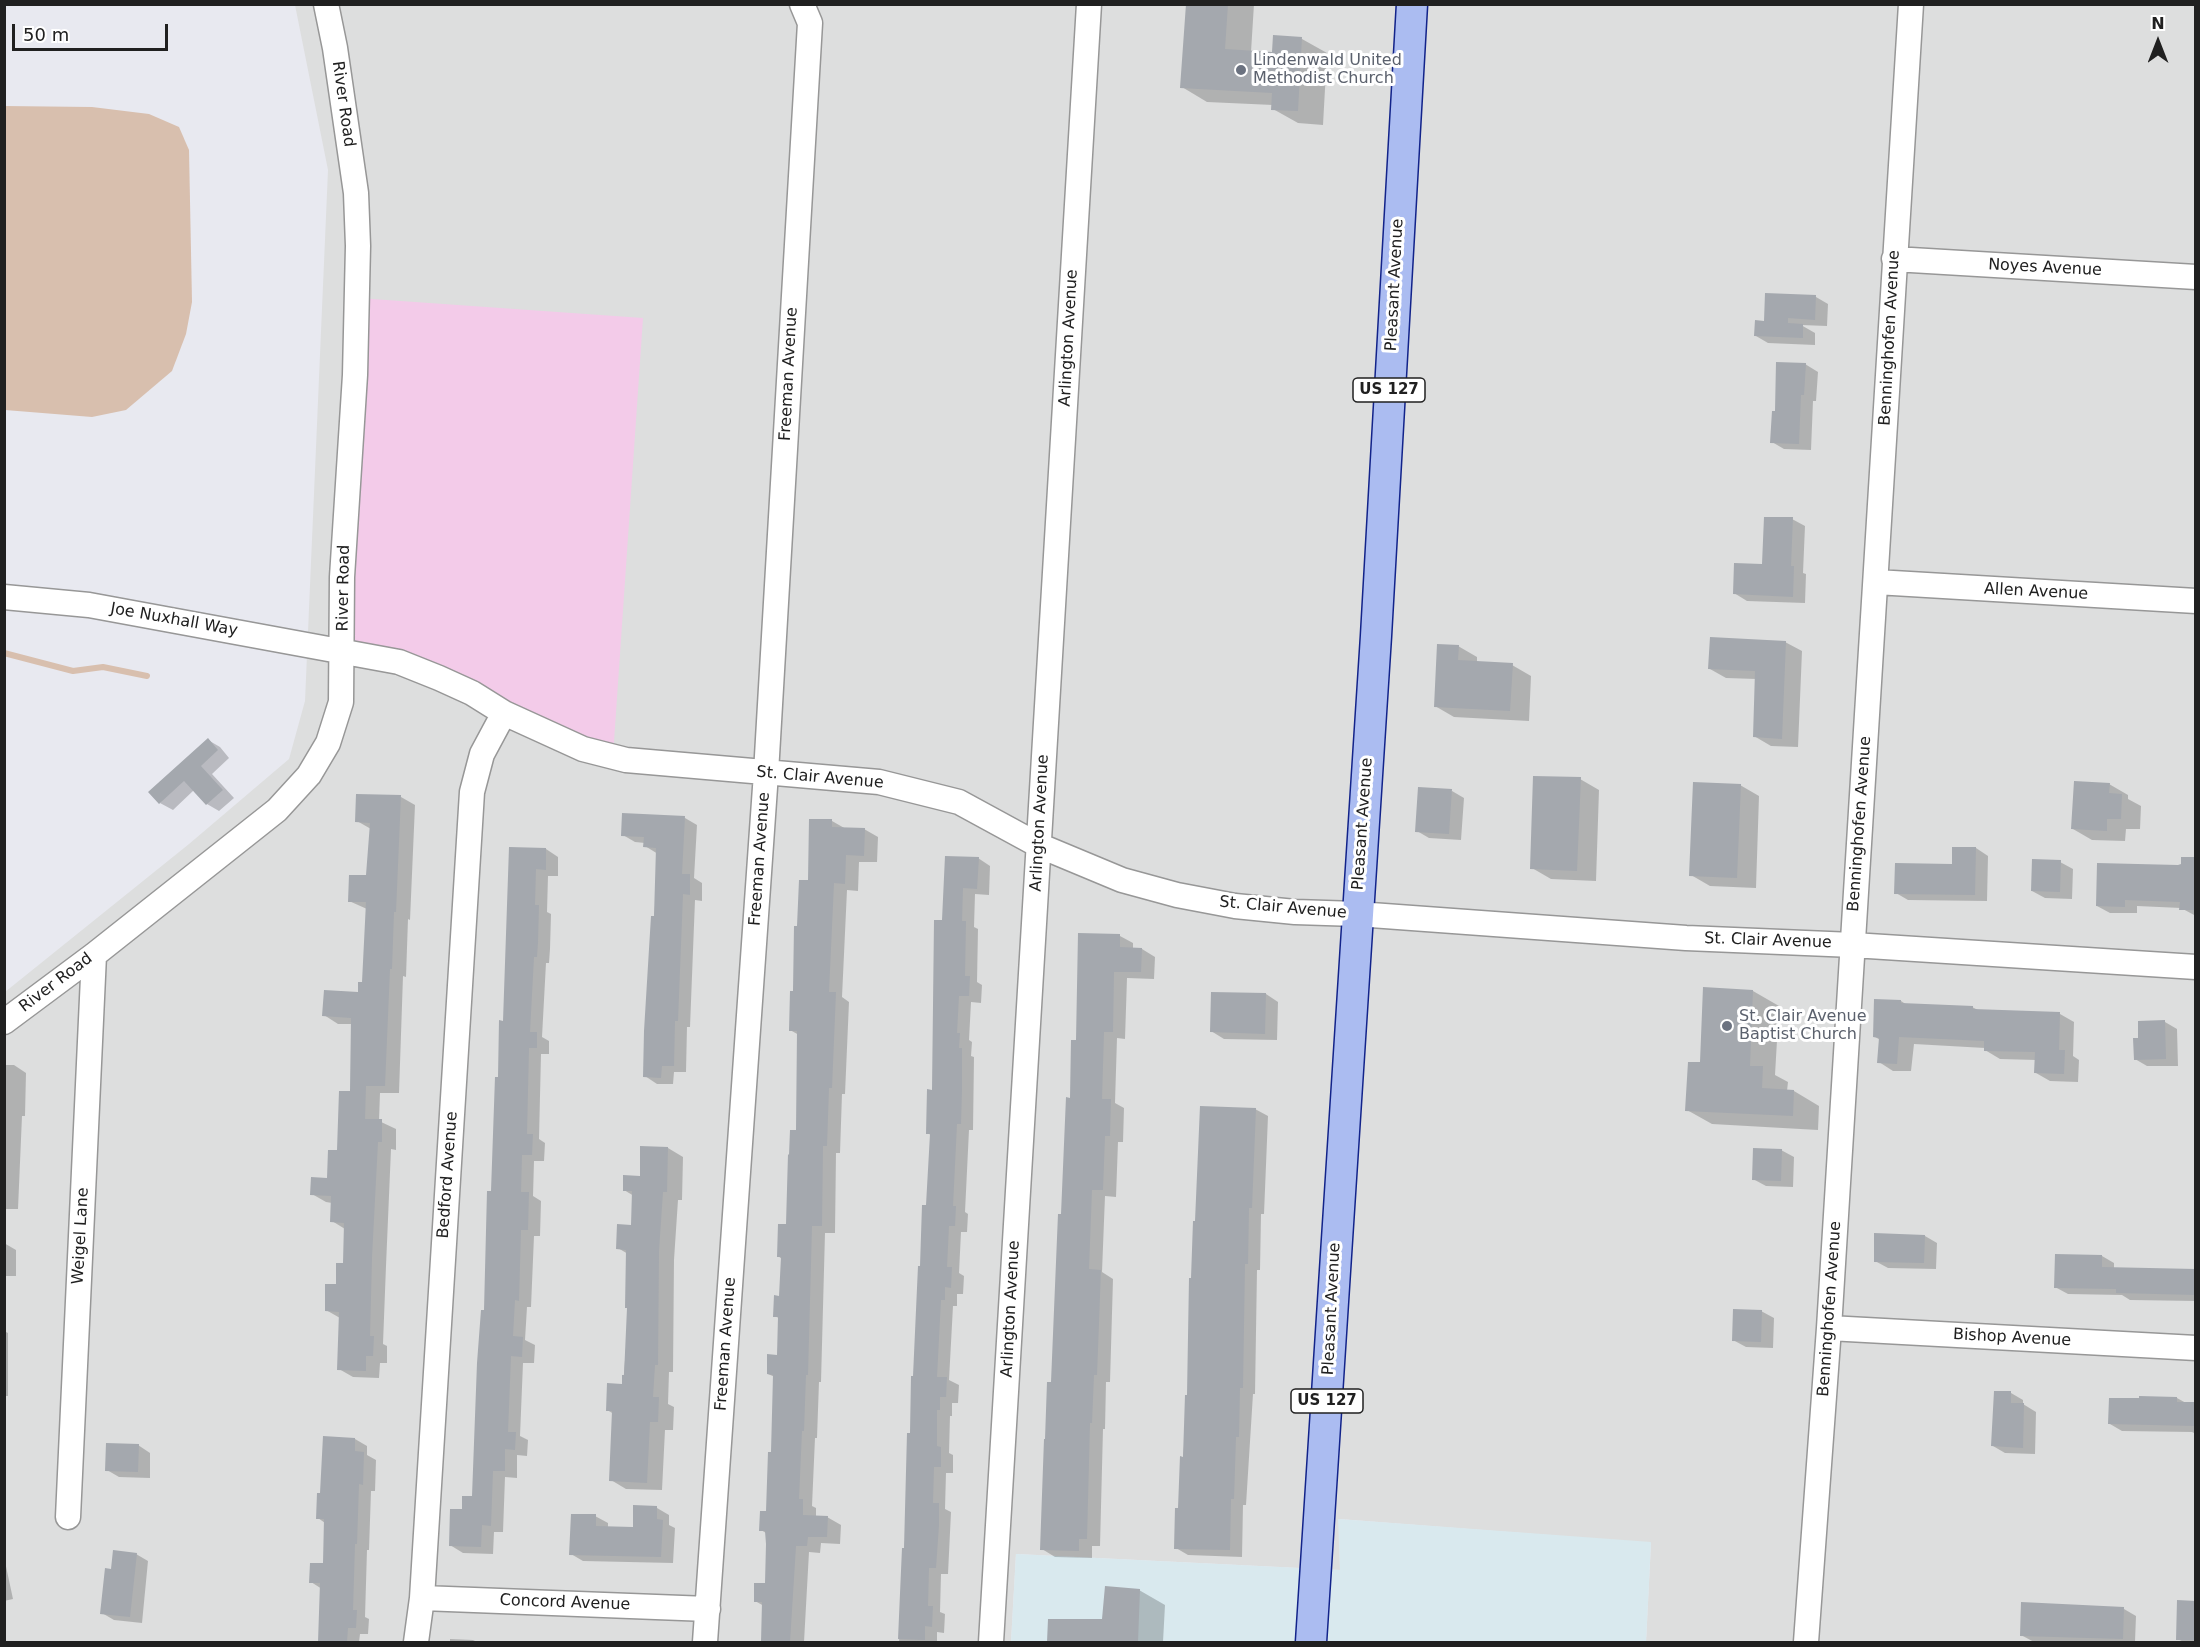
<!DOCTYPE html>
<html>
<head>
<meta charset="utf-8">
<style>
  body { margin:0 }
  #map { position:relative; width:2200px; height:1647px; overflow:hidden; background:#e8e9f0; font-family:"DejaVu Sans",sans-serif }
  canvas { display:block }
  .frame { position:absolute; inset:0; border:6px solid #202020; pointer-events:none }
  .north { position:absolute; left:2128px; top:12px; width:60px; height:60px; -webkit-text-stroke:4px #fff; paint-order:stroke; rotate:0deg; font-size:16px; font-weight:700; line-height:24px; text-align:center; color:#202020 }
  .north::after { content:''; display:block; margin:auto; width:21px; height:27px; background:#202020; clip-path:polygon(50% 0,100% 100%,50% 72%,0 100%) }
  .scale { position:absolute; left:12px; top:24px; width:156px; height:27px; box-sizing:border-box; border:3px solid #202020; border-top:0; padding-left:8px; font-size:18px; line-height:21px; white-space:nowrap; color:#202020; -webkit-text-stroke:4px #fff; paint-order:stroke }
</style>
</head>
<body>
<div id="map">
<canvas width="2200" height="1647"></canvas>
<div class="frame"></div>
<div class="north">N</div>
<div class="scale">50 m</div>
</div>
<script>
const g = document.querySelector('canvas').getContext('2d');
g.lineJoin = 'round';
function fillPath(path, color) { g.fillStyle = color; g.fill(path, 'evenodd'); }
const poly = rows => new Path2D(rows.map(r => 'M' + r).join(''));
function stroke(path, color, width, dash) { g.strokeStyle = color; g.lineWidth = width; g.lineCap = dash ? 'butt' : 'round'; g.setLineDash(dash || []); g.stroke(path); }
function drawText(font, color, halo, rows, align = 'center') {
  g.font = font + ' "DejaVu Sans",sans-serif'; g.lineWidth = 6; g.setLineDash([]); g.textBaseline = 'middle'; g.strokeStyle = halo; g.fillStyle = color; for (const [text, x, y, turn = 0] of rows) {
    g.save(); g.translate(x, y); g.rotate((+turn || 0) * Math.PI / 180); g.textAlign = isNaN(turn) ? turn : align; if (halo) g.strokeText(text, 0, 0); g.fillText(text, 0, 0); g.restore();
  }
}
fillPath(poly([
  [295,5,2195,5,2195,1642,1646,1642,1651,1543,1339,1519,1340,1570,1016,1554,1011,1642,5,1642,5,992,189,844,289,759,305,701,328,170]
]), '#dddede');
fillPath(poly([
  [1338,1519,1651,1542,1646,1642,1011,1642,1016,1554,1340,1570]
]), '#d9e9ee');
fillPath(poly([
  [358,298,643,318,613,756,343,651]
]), '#f3cbe9');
fillPath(poly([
  [4,106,92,107,149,114,179,127,189,150,192,302,186,334,172,371,126,410,92,417,5,410]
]), '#d8bfae');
fillPath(poly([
  [1187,4,1254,4,1251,52,1273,53,1302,39,1327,53,1323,125,1298,123,1273,109,1273,105,1207,102,1182,87],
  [1766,295,1816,297,1828,304,1827,326,1801,325,1815,333,1815,345,1768,343,1756,336,1765,323],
  [1805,364,1818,372,1816,401,1813,401,1811,450,1784,449,1772,442,1776,412],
  [1792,519,1805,526,1803,573,1806,574,1805,603,1747,601,1734,593,1764,566],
  [1785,642,1802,651,1798,747,1771,746,1754,736,1756,679,1726,678,1710,669],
  [1458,646,1477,657,1477,663,1512,665,1531,676,1529,721,1454,717,1435,706],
  [208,740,220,747,229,758,212,774,234,798,219,811,207,804,194,790,173,810,160,803],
  [1580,779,1599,790,1596,881,1551,879,1532,868],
  [2109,784,2128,795,2128,799,2141,806,2140,829,2126,829,2125,841,2092,840,2073,829],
  [1740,785,1759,796,1756,888,1710,886,1691,875],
  [1452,791,1464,798,1461,840,1429,838,1417,831],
  [401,797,415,805,410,920,408,919,406,977,403,976,399,1093,380,1093,379,1121,396,1129,396,1150,391,1149,386,1266,383,1344,387,1346,387,1363,380,1363,379,1378,353,1377,339,1369,340,1318,326,1310,344,1265,345,1229,332,1221,332,1203,326,1202,312,1194,329,1180,339,1152,351,1093,353,1024,338,1024,324,1015,359,993,363,984,367,909,349,901,368,877,371,829,357,821],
  [685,818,697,825,694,878,702,883,702,901,695,900,690,1027,687,1027,686,1072,674,1072,673,1084,657,1084,645,1076,658,854,645,846,645,843,635,842,623,835],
  [832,821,846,829,864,829,878,837,877,862,859,862,858,891,847,890,842,997,849,1002,845,1094,842,1094,840,1153,836,1153,835,1233,825,1233,821,1382,819,1382,817,1438,815,1438,812,1506,816,1508,816,1517,827,1517,841,1525,840,1544,821,1543,820,1553,809,1552,804,1642,753,1642,762,1642,764,1606,755,1601,766,1585,766,1533,761,1530,768,1513,772,1454,775,1377,768,1374,778,1356,779,1318,774,1316,780,1297,782,1259,778,1256,787,1226,798,1131,799,1035,790,1030,799,927,809,882],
  [511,848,546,849,558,857,558,876,548,876,547,912,551,914,550,949,549,963,546,963,542,1037,549,1041,549,1054,541,1054,539,1139,545,1143,544,1161,534,1161,533,1196,541,1201,540,1236,534,1236,531,1307,527,1307,525,1340,535,1345,534,1363,523,1363,520,1436,528,1440,527,1456,517,1455,517,1478,505,1477,503,1532,494,1532,493,1554,463,1553,450,1545,463,1511,474,1498,504,1022],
  [1976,848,1988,856,1987,901,1908,900,1896,893,1953,866],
  [978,858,990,866,989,895,975,894,974,927,978,929,977,982,982,985,981,1003,971,1002,969,1040,972,1042,971,1056,974,1057,973,1130,969,1130,965,1212,968,1214,967,1232,961,1232,959,1273,964,1276,963,1294,957,1294,957,1306,953,1306,949,1380,959,1385,958,1403,952,1403,952,1416,950,1416,949,1453,953,1455,953,1473,946,1473,945,1509,951,1512,948,1574,941,1574,940,1612,945,1614,944,1633,937,1632,937,1642,899,1642,921,1268,927,1207,931,1135,927,1133,933,1091,944,921],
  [2060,862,2073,869,2072,899,2045,898,2032,891],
  [2196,866,2196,916,2181,908,2137,906,2137,913,2110,913,2097,906],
  [1120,936,1133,943,1133,949,1142,949,1155,957,1154,979,1127,978,1125,1039,1117,1038,1115,1103,1124,1108,1123,1142,1118,1142,1116,1197,1105,1196,1102,1272,1113,1279,1110,1382,1106,1382,1105,1429,1103,1429,1100,1546,1092,1546,1092,1558,1055,1557,1042,1549,1071,1099,1077,1042],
  [1705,989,1753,991,1779,1006,1775,1075,1788,1082,1787,1091,1794,1091,1819,1106,1818,1130,1712,1124,1687,1110,1701,1063],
  [1212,993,1266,994,1278,1002,1277,1040,1224,1039,1211,1031],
  [1901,1001,1907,1005,1972,1007,1978,1010,2060,1014,2074,1022,2073,1056,2079,1060,2078,1082,2050,1081,2036,1073,2036,1060,2000,1059,1985,1050,1985,1048,1914,1044,1911,1071,1893,1071,1879,1062,1880,1040,1874,1036],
  [2165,1022,2177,1029,2178,1066,2147,1066,2135,1059,2139,1039],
  [4,1065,14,1065,26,1073,25,1116,22,1116,18,1209,4,1209],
  [1255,1109,1268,1116,1264,1214,1261,1214,1260,1270,1257,1270,1255,1394,1253,1394,1246,1505,1243,1505,1242,1557,1188,1555,1176,1548,1188,1396],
  [642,1148,668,1148,683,1157,682,1200,678,1200,674,1260,673,1372,669,1372,668,1404,674,1407,673,1430,665,1430,662,1490,626,1489,611,1480,614,1414,607,1410,623,1386,629,1309,628,1254,618,1248,632,1226,634,1196,624,1190,641,1177],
  [1781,1150,1794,1157,1793,1187,1766,1186,1753,1179],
  [1925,1236,1937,1243,1936,1269,1888,1268,1875,1261],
  [4,1243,16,1250,16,1276,4,1276],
  [2056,1255,2102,1256,2114,1263,2114,1269,2196,1270,2196,1301,2130,1300,2122,1295,2068,1294,2055,1287],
  [1761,1311,1774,1318,1773,1348,1746,1347,1733,1340],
  [4,1331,8,1333,8,1396,4,1396],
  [2011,1393,2023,1400,2023,1404,2036,1412,2035,1454,2005,1453,1993,1446],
  [2177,1398,2186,1403,2196,1403,2196,1434,2192,1432,2122,1431,2110,1424],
  [355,1439,367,1446,367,1455,376,1460,375,1491,371,1491,369,1550,367,1550,365,1617,369,1619,368,1634,360,1634,359,1642,320,1642,322,1589,311,1582,324,1565,325,1523,318,1518,322,1494],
  [138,1445,150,1453,150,1478,119,1477,107,1470],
  [657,1508,669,1515,669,1525,675,1528,673,1563,583,1561,571,1554,595,1516,608,1523,608,1528,634,1529],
  [136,1554,148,1561,142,1623,114,1620,102,1613,112,1570],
  [4,1557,13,1599,4,1601],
  [1139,1590,1165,1605,1163,1642,1048,1642,1050,1620,1103,1620],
  [2196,1602,2196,1642,2184,1642,2177,1639],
  [2124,1609,2136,1616,2135,1642,2034,1642,2021,1635],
  [450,1639,473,1640,477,1642,450,1642]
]), '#0003');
stroke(poly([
  [4,653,73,671,103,667,147,676]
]), '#d8bfae', 6);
fillPath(poly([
  [1186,4,1228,4,1225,49,1272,52,1273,35,1302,37,1298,111,1271,110,1272,93,1180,88],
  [1765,293,1816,295,1815,320,1788,318,1788,323,1803,324,1803,338,1754,336,1755,320,1764,321],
  [1776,362,1806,363,1804,395,1801,395,1799,444,1770,443,1772,411,1775,411],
  [1764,517,1793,517,1791,566,1794,566,1793,597,1733,594,1734,563,1762,564],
  [1710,637,1786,641,1782,739,1753,737,1755,671,1708,669],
  [1437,644,1459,645,1458,660,1513,663,1510,711,1434,707],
  [208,738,218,750,201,766,223,790,206,805,184,781,159,804,148,792],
  [1533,776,1581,777,1577,871,1530,869],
  [2074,781,2110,783,2109,793,2122,794,2121,819,2107,819,2107,831,2071,829],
  [1693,782,1741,784,1737,878,1689,876],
  [1418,787,1452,789,1449,834,1415,832],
  [356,794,401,795,396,912,394,912,392,969,390,969,385,1086,366,1086,365,1119,382,1119,382,1142,378,1142,372,1257,370,1336,374,1336,373,1356,366,1356,366,1371,337,1370,339,1312,325,1311,325,1284,336,1284,336,1263,343,1263,344,1223,330,1222,331,1196,310,1195,311,1177,327,1178,328,1150,337,1150,339,1091,350,1091,351,1018,322,1016,324,990,358,992,358,982,362,982,366,902,348,902,349,875,366,875,370,823,355,822],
  [622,813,685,816,682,874,690,874,690,895,683,894,678,1021,675,1021,674,1066,662,1066,661,1078,643,1077,644,1031,651,916,654,916,656,848,643,847,644,837,621,836],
  [809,819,832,819,832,827,865,828,864,856,846,855,845,884,834,883,829,992,836,992,832,1088,829,1088,827,1146,823,1146,822,1226,812,1226,808,1375,806,1375,804,1431,802,1431,799,1499,803,1499,803,1515,828,1516,827,1537,808,1537,807,1546,796,1546,790,1642,761,1642,762,1602,754,1602,754,1583,765,1583,766,1544,765,1531,759,1531,760,1511,766,1511,768,1452,771,1452,773,1375,767,1374,767,1354,777,1355,778,1317,773,1317,774,1295,779,1296,781,1257,777,1257,778,1224,786,1224,788,1154,789,1155,790,1130,796,1130,797,1031,789,1031,790,991,793,991,794,926,797,926,799,880,808,880],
  [509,847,546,848,546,870,536,869,535,905,539,905,538,942,537,957,534,957,530,1032,537,1032,537,1048,529,1048,527,1134,533,1134,532,1155,522,1155,521,1192,529,1192,528,1230,521,1230,519,1301,515,1300,513,1336,523,1337,522,1357,511,1356,508,1432,516,1432,515,1450,505,1449,505,1471,493,1471,491,1526,482,1525,481,1547,449,1546,450,1509,462,1509,462,1496,472,1496,477,1363,481,1310,484,1310,487,1191,491,1191,495,1077,498,1077,499,1020,503,1021],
  [1952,847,1976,847,1975,895,1894,894,1895,863,1952,864],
  [945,856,979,857,977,889,963,888,962,921,966,921,965,976,970,976,969,996,959,996,957,1033,960,1033,959,1048,962,1048,962,1090,961,1124,957,1124,953,1206,956,1206,955,1226,949,1226,947,1267,952,1267,951,1288,945,1287,945,1300,941,1300,937,1377,947,1377,946,1397,940,1397,940,1410,937,1410,937,1446,941,1447,941,1467,934,1467,933,1503,939,1503,939,1525,936,1568,929,1568,928,1606,933,1606,932,1627,925,1626,925,1640,898,1639,902,1548,904,1548,907,1433,910,1433,911,1376,913,1376,918,1266,920,1266,922,1205,926,1205,930,1134,926,1134,927,1089,932,1090,934,920,942,920],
  [2181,857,2196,857,2196,910,2179,910,2180,902,2125,900,2125,907,2096,906,2097,863,2178,865,2181,864],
  [2032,859,2061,860,2060,892,2031,891],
  [1078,933,1120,934,1120,947,1142,948,1141,972,1114,972,1113,1032,1104,1032,1102,1099,1111,1099,1110,1136,1105,1136,1103,1190,1092,1190,1089,1269,1101,1270,1097,1375,1094,1375,1092,1423,1090,1423,1087,1539,1079,1539,1079,1551,1040,1550,1044,1439,1045,1439,1047,1382,1051,1382,1058,1214,1061,1214,1066,1097,1070,1098,1071,1040,1076,1040],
  [1703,987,1753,990,1750,1066,1763,1066,1762,1088,1794,1090,1793,1116,1685,1111,1688,1062,1700,1062],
  [1211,992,1266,993,1265,1034,1210,1032],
  [1874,999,1901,1000,1901,1003,1973,1006,1973,1009,2060,1012,2059,1050,2065,1050,2064,1074,2034,1073,2035,1052,1984,1051,1984,1041,1899,1037,1897,1064,1877,1063,1879,1038,1873,1037],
  [2165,1020,2166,1059,2134,1060,2133,1038,2138,1038,2138,1021],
  [1200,1106,1256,1108,1252,1208,1249,1208,1248,1264,1245,1264,1243,1388,1240,1388,1239,1437,1236,1437,1234,1499,1231,1499,1230,1550,1174,1549,1175,1508,1178,1508,1180,1456,1183,1457,1185,1395,1187,1395,1189,1278,1191,1278,1193,1221,1195,1221],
  [640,1146,668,1147,667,1192,663,1192,659,1251,658,1365,655,1365,653,1397,659,1397,658,1422,650,1422,647,1483,609,1481,612,1411,606,1411,607,1383,622,1384,622,1375,624,1375,627,1308,625,1308,626,1250,616,1249,617,1224,631,1225,632,1191,623,1191,623,1175,640,1176],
  [1753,1148,1782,1149,1781,1181,1752,1180],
  [1874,1233,1925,1235,1924,1263,1874,1262],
  [2055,1254,2102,1255,2102,1267,2196,1269,2196,1295,2116,1293,2116,1289,2054,1288],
  [1733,1309,1762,1310,1761,1342,1732,1341],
  [1994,1391,2011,1391,2011,1403,2024,1403,2023,1448,1991,1446],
  [2139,1396,2177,1397,2177,1402,2196,1402,2196,1426,2108,1424,2109,1398,2139,1398],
  [323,1436,355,1438,355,1451,364,1452,363,1485,359,1484,357,1544,355,1544,353,1610,357,1610,356,1628,348,1628,347,1642,318,1642,320,1583,309,1583,310,1563,323,1563,324,1519,316,1519,317,1493,320,1493],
  [106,1443,139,1444,138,1472,105,1471],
  [633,1505,657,1506,657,1519,663,1520,661,1557,569,1555,571,1514,596,1514,596,1526,633,1527],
  [113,1550,137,1553,130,1617,100,1614,105,1568,111,1569],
  [1105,1586,1140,1589,1138,1642,1047,1642,1048,1619,1102,1619],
  [2177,1600,2196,1601,2196,1640,2176,1640],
  [2021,1602,2124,1607,2123,1639,2020,1636]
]), '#a4a8ae');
const minor = poly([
  [1894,259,2196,277],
  [1876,582,2196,601],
  [4,597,89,605,399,662,439,678,472,693,504,713,583,749,626,760,879,782,959,802,1038,845,1122,880,1177,895,1235,906,1295,912,1357,914,1686,938,1853,945,2196,967],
  [4,1022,94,955,277,810,309,775,328,743,341,702,342,577,355,375,358,246,356,193,335,48,326,4],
  [1829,1328,2196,1348],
  [68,1517,94,955],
  [422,1598,708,1609],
  [416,1642,422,1598,472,792,482,754,504,713],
  [705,1642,766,773,810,23,802,4],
  [991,1642,1089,4],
  [1806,1642,1829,1328,1911,4]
]);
const major = poly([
  [1311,1642,1376,636,1412,4]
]);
stroke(minor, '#979797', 27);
stroke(major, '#12238a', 33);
stroke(minor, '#fff', 24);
stroke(major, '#abbcf1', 30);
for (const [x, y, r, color] of [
  [1241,70,6,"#6b7280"],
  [1727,1026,6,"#6b7280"]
]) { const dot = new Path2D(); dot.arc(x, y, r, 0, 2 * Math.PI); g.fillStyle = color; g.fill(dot); stroke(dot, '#fff', 2); }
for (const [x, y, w] of [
  [1389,390,72],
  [1327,1401,72]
]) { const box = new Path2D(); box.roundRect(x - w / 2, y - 12, w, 24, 4.5); g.fillStyle = '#fff'; g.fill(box); stroke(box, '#202020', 1.5); }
drawText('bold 15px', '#202020', null, [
  ["US 127",1389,390],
  ["US 127",1327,1401]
]);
drawText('16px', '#5b616d', '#fff', [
  ["Lindenwald United",1253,61],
  ["Methodist Church",1253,79],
  ["St. Clair Avenue",1739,1017],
  ["Baptist Church",1739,1035]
], 'left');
drawText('16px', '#202020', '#fff', [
  ["River Road",343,104,82],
  ["Noyes Avenue",2045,268,3],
  ["Pleasant Avenue",1395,285,-87],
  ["Arlington Avenue",1069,338,-87],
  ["Benninghofen Avenue",1890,338,-87],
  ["Freeman Avenue",789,374,-87],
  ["River Road",344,588,-89],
  ["Allen Avenue",2036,592,3],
  ["Joe Nuxhall Way",174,620,10],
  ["St. Clair Avenue",820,778,5],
  ["Arlington Avenue",1040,823,-87],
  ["Pleasant Avenue",1363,824,-86],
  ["Benninghofen Avenue",1860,824,-86],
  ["Freeman Avenue",760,859,-86],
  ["St. Clair Avenue",1283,908,5],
  ["St. Clair Avenue",1768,941,2],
  ["River Road",56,983,-37],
  ["Bedford Avenue",448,1175,-86],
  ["Weigel Lane",81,1236,-87],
  ["Arlington Avenue",1011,1309,-87],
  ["Pleasant Avenue",1332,1309,-87],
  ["Benninghofen Avenue",1830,1309,-86],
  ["Bishop Avenue",2012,1338,3],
  ["Freeman Avenue",726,1344,-86],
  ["Concord Avenue",565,1603,2]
]);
</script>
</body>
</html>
